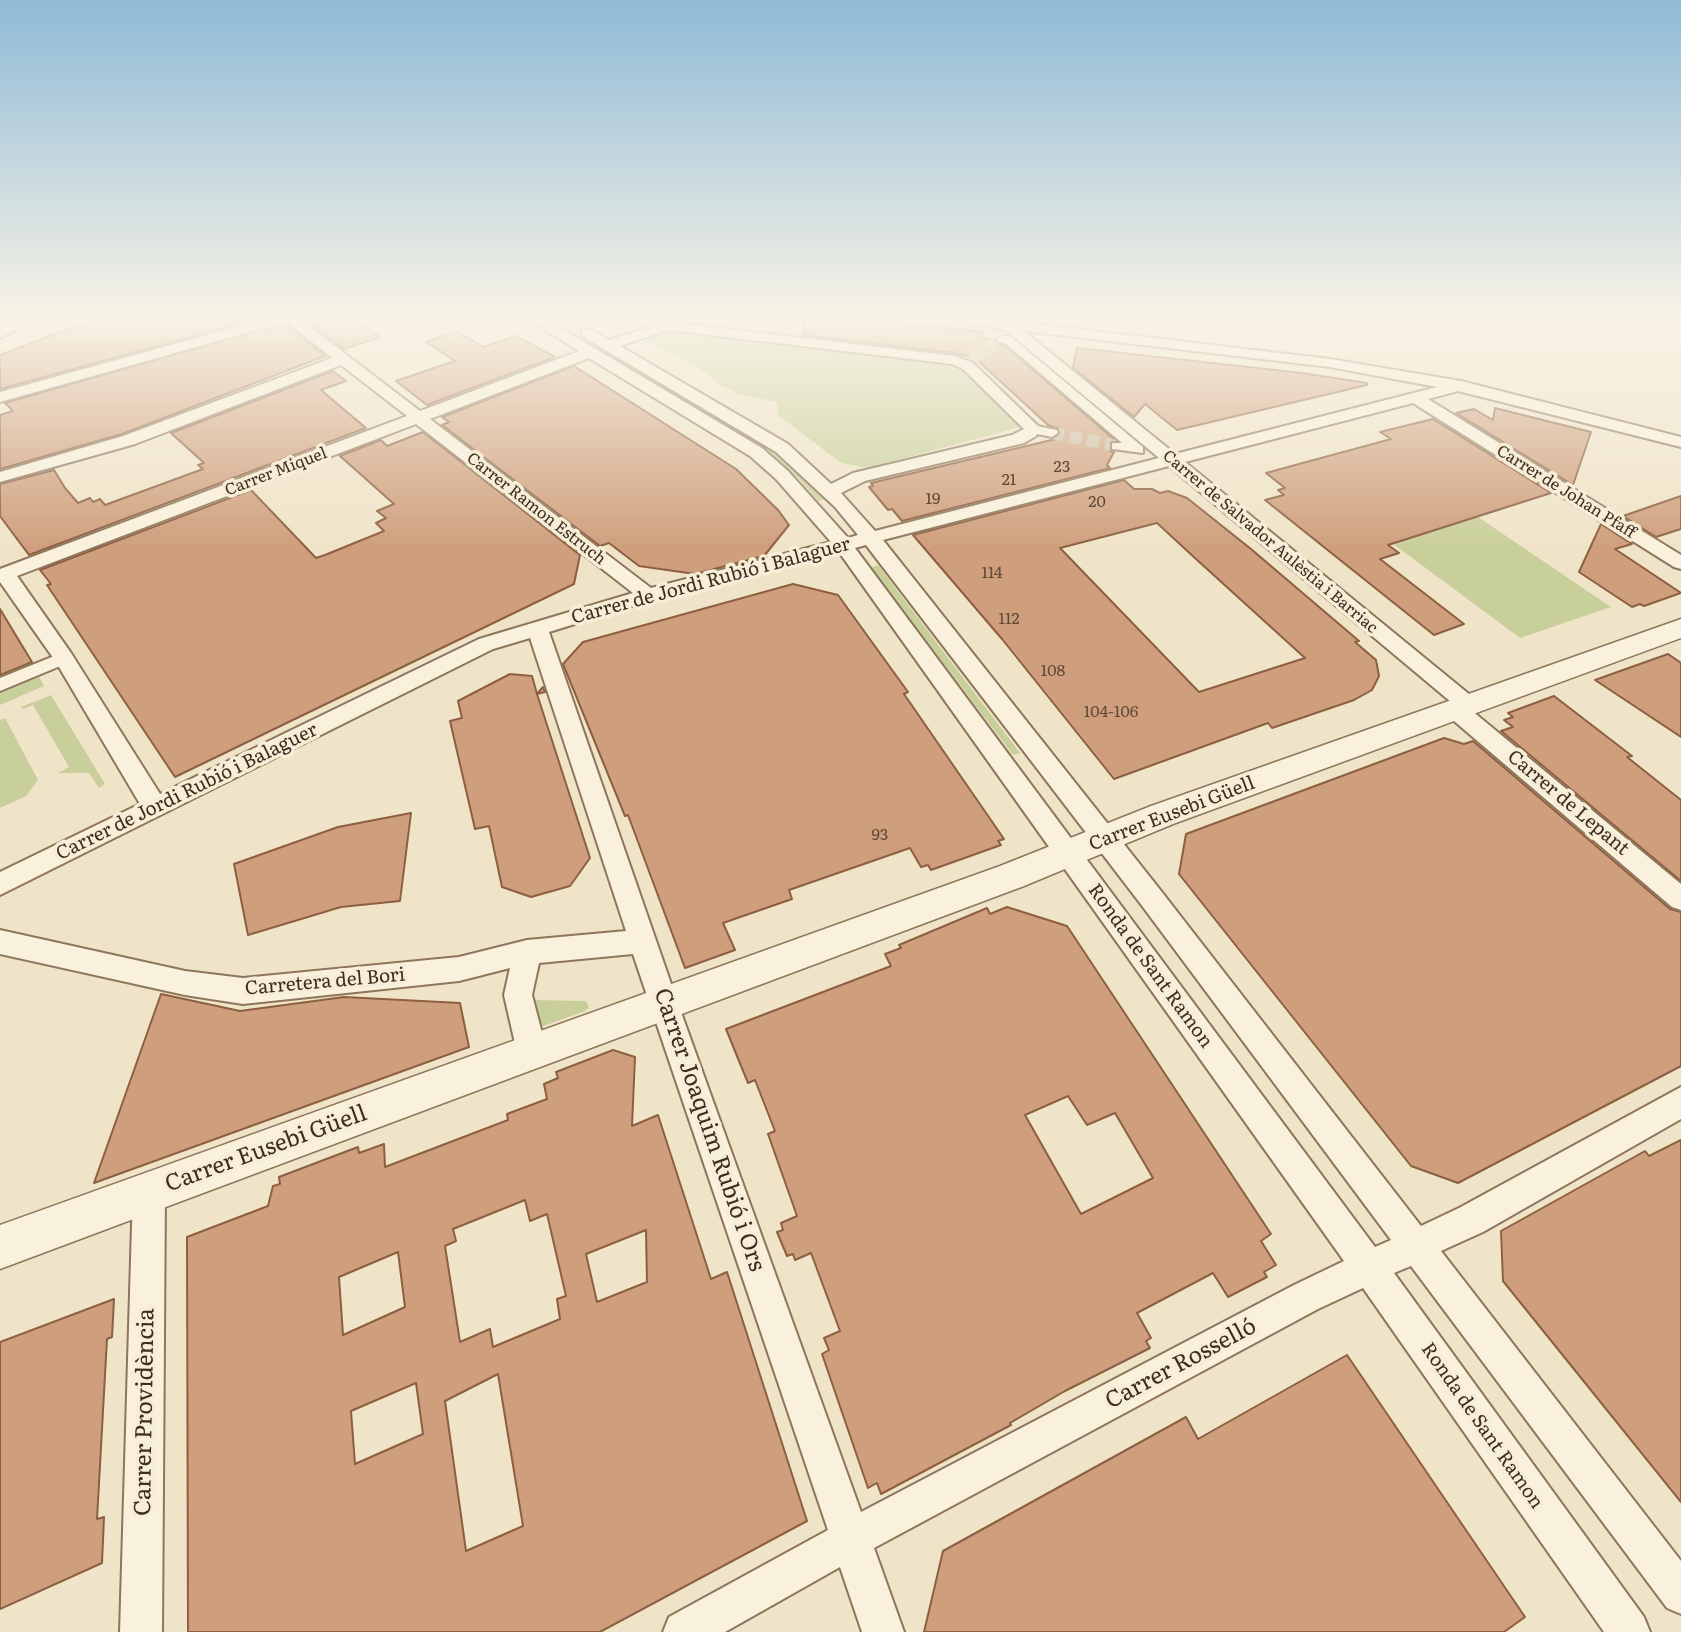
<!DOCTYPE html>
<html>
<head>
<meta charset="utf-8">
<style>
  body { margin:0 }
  canvas { display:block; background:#f0e4c8 }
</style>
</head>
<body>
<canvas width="1681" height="1632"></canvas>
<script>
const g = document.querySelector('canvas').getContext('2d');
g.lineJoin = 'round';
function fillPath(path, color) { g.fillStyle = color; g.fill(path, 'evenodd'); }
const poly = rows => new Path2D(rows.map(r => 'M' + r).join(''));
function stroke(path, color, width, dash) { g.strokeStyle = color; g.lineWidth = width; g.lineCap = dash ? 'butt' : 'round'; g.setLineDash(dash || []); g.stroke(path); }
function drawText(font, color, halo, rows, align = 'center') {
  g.font = font + ' Literata,serif'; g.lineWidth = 7; g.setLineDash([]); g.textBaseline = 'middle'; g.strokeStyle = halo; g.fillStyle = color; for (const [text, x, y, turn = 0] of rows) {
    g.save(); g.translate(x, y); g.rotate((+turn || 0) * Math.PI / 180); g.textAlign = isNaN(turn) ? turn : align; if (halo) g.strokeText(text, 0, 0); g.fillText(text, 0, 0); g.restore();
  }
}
fillPath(poly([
  [667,332,950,366,960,369,1020,427,868,468,841,463,778,415,777,402,738,394,719,384,693,363,643,341],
  [631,363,773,451,803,475,825,499,818,501,797,477,768,453,625,365],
  [1478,517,1611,607,1520,638,1392,543],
  [878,565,1020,753,1013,755,871,568],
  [38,675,44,686,0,705,0,691],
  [51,695,105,784,99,788,89,773,58,773,69,767,33,705,23,709,21,707],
  [5,718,38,780,26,796,0,808,0,720],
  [531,1000,586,1001,589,1007,585,1011,538,1028]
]), '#c9cf9b');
const building = poly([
  [91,320,253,320,0,389,0,355,91,320],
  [305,320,356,320,380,337,344,349,305,320],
  [804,320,880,320,984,332,982,338,994,340,996,344,1004,345,1115,440,1109,443,1110,451,1114,452,1107,465,1110,468,902,521,892,509,888,510,869,487,873,486,871,483,1060,438,1059,429,1048,425,975,358,955,353,803,335,804,320],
  [285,323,325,356,122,434,0,469,0,415,13,411,5,403,285,323],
  [457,331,483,347,516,336,555,357,427,405,396,381,455,361,426,342,457,331],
  [1077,348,1302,373,1367,383,1367,385,1177,430,1145,404,1134,417,1073,368,1077,348],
  [574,366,736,469,778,510,789,525,764,556,695,574,639,566,609,543,600,546,442,425,449,422,442,417,574,366],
  [333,371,346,381,321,390,366,428,29,555,0,516,0,484,54,470,65,488,78,503,90,498,93,502,100,499,105,505,203,469,198,465,204,463,171,433,333,371],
  [1495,408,1591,432,1573,485,1456,413,1474,409,1493,420,1495,408],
  [1433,419,1551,493,1388,545,1399,553,1380,559,1464,624,1434,635,1265,500,1284,495,1278,490,1285,488,1266,473,1391,439,1380,432,1433,419],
  [423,432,580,555,574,584,175,777,47,585,51,584,40,570,251,490,316,558,325,555,384,531,376,523,386,518,377,511,394,504,340,456,381,440,387,446,423,432],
  [1124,480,1134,489,1152,489,1160,493,1168,491,1187,498,1251,549,1359,641,1355,642,1376,660,1379,676,1372,690,1354,700,1272,728,1268,723,1114,779,1002,639,913,535,1124,480],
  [1157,523,1196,559,1305,658,1199,692,1060,548,1157,523],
  [1681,496,1681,529,1656,537,1623,516,1681,496],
  [1601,524,1632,544,1615,549,1681,593,1644,606,1640,604,1632,607,1579,572,1601,524],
  [793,584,838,595,908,692,904,694,1004,839,998,841,1001,845,931,870,928,865,921,867,910,848,789,890,792,899,723,923,735,950,685,968,628,815,625,816,563,664,583,642,793,584],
  [0,609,32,662,0,675,0,609],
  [1668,654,1681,663,1681,737,1595,680,1668,654],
  [510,674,532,676,537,694,543,687,545,692,537,694,590,858,570,886,531,897,502,887,489,826,475,829,450,721,462,718,458,701,510,674],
  [1554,696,1632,756,1627,757,1681,800,1681,881,1501,731,1513,727,1504,720,1513,717,1508,713,1554,696],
  [1444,738,1464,744,1473,741,1670,909,1681,912,1681,1066,1458,1183,1411,1166,1179,874,1186,834,1444,738],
  [411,813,400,901,341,907,248,935,234,864,338,827,411,813],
  [1007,907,1067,926,1271,1234,1261,1241,1276,1265,1264,1272,1267,1277,1228,1297,1213,1273,1137,1313,1151,1338,1146,1341,1150,1348,1065,1391,1010,1423,1011,1425,881,1494,877,1483,868,1488,822,1354,829,1350,824,1338,840,1331,811,1253,795,1260,793,1254,787,1256,777,1232,783,1230,781,1223,797,1216,768,1134,775,1131,755,1080,748,1083,726,1029,891,966,885,954,901,948,899,945,987,908,990,914,1007,907],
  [1068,1096,1087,1125,1115,1113,1153,1178,1081,1214,1025,1115,1068,1096],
  [161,994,240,1011,344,997,460,1003,469,1047,94,1183,161,994],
  [613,1050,635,1057,632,1126,658,1115,711,1279,727,1272,807,1521,600,1632,188,1632,187,1237,268,1206,273,1186,280,1184,279,1177,358,1147,359,1153,384,1144,385,1167,508,1120,507,1114,547,1099,544,1084,558,1078,556,1072,613,1050],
  [525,1200,530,1221,547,1214,566,1296,557,1299,560,1319,493,1347,490,1329,460,1342,445,1246,456,1241,453,1229,525,1200],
  [646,1230,647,1282,597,1302,586,1254,646,1230],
  [398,1252,405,1307,343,1335,339,1277,398,1252],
  [498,1374,523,1526,466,1551,445,1401,498,1374],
  [416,1383,423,1434,355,1464,351,1411,416,1383],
  [1681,1140,1681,1502,1503,1281,1501,1231,1645,1151,1649,1156,1681,1140],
  [114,1299,112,1337,107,1339,97,1519,104,1517,102,1563,0,1609,0,1342,114,1299],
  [1347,1355,1525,1617,1504,1632,924,1632,943,1551,1186,1417,1198,1439,1347,1355]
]);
fillPath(building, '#cf9f7d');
stroke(building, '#8d5f41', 2);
stroke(poly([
  [971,359,1002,340],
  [1052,433,1117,446]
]), '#ccc0a6', 12, [12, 6]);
const pedestrian = poly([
  [1002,336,1010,336,1143,447,1143,453,1112,449,1112,443,1122,443,1005,343,998,342,996,340,1002,336],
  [1032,425,1057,430,1058,433,1052,437,1027,432,1027,426,1032,425],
  [64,652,72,658,70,662,0,691,0,678,64,652]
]);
const minor = poly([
  [16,320,33,320,0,338,0,328,16,320],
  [262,320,284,320,282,323,0,402,0,392,262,320],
  [285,320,301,320,420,411,579,351,530,320,547,320,762,448,788,471,848,538,858,535,835,507,776,452,582,336,582,330,592,330,609,340,667,322,955,356,973,363,1040,428,1036,436,1024,443,865,481,841,493,875,531,1159,458,1004,329,966,324,959,320,1001,320,1330,359,1461,381,1681,437,1681,447,1458,391,1428,399,1681,555,1681,569,1674,567,1413,403,1185,462,1475,699,1478,704,1471,710,1681,884,1681,910,1672,907,1447,715,1444,709,1451,702,1169,466,883,540,1161,891,1421,1226,1459,1208,1681,1087,1681,1119,1483,1232,1441,1251,1681,1561,1681,1614,1667,1608,1411,1266,1394,1273,1644,1617,1650,1632,1604,1632,1363,1288,1318,1309,874,1548,904,1632,862,1632,840,1567,725,1632,663,1632,669,1617,828,1530,633,954,539,963,532,995,547,1052,542,1062,532,1066,522,1062,517,1052,504,995,510,968,459,981,243,1004,185,995,0,954,0,930,185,971,243,978,459,957,527,940,626,931,530,638,493,649,0,895,0,872,140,804,56,662,0,582,0,569,407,416,341,365,135,444,0,482,0,472,123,436,332,358,285,320],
  [668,330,952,364,963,369,1024,429,1012,435,853,473,831,484,788,444,620,346,668,330],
  [1024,331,1330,367,1437,387,1175,454,1024,331],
  [589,358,750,456,776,479,831,542,651,588,430,419,589,358],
  [416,424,633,593,479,639,160,794,71,653,17,576,416,424],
  [866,545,1143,907,1391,1240,1375,1247,855,548,866,545],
  [839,552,1344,1261,1294,1285,861,1512,678,1004,549,632,655,599,839,552],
  [149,1175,160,1180,165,1191,162,1632,120,1632,133,1191,138,1180,149,1175]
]);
const tertiary = poly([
  [1681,619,1681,638,1173,824,1024,886,0,1269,0,1225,1000,866,1151,806,1681,619]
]);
stroke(pedestrian, '#8d765c', 4);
stroke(minor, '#8d765c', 4);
stroke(tertiary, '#8d765c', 3);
fillPath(pedestrian, '#faf1dc');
fillPath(minor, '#faf1dc');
fillPath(tertiary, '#faf1dc');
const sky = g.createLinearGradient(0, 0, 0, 548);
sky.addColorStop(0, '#8fbad6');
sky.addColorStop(0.58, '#f8f3e6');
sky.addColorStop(1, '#f8f3e600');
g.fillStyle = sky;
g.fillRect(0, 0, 1681, 548);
drawText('16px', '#624a37', null, [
  ["23",1062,467],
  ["21",1009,480],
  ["19",933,499],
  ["20",1097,502],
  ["114",992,573],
  ["112",1009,619],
  ["108",1053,671],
  ["104-106",1111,712],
  ["93",880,835]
]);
drawText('16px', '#3d2e20', '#f7eed8', [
  ["Carrer Miquel",276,472,-21],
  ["Carrer de Johan Pfaff",1566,492,32],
  ["Carrer Ramon Estruch",536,509,38],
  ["Carrer de Salvador Aulèstia i Barriac",1270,542,40]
]);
drawText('19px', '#3d2e20', '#f7eed8', [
  ["Carrer de Jordi Rubió i Balaguer",711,581,-15],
  ["Carrer de Jordi Rubió i Balaguer",187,792,-26],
  ["Carrer de Lepant",1568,803,40],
  ["Carrer Eusebi Güell",1172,814,-21],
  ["Ronda de Sant Ramon",1150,966,54],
  ["Carretera del Bori",325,982,-5],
  ["Ronda de Sant Ramon",1482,1426,55]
]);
drawText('23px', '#3d2e20', '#f7eed8', [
  ["Carrer Joaquim Rubió i Ors",709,1130,71],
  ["Carrer Eusebi Güell",266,1149,-20],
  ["Carrer Rosselló",1181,1364,-28],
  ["Carrer Providència",145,1412,-89]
]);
</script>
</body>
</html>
